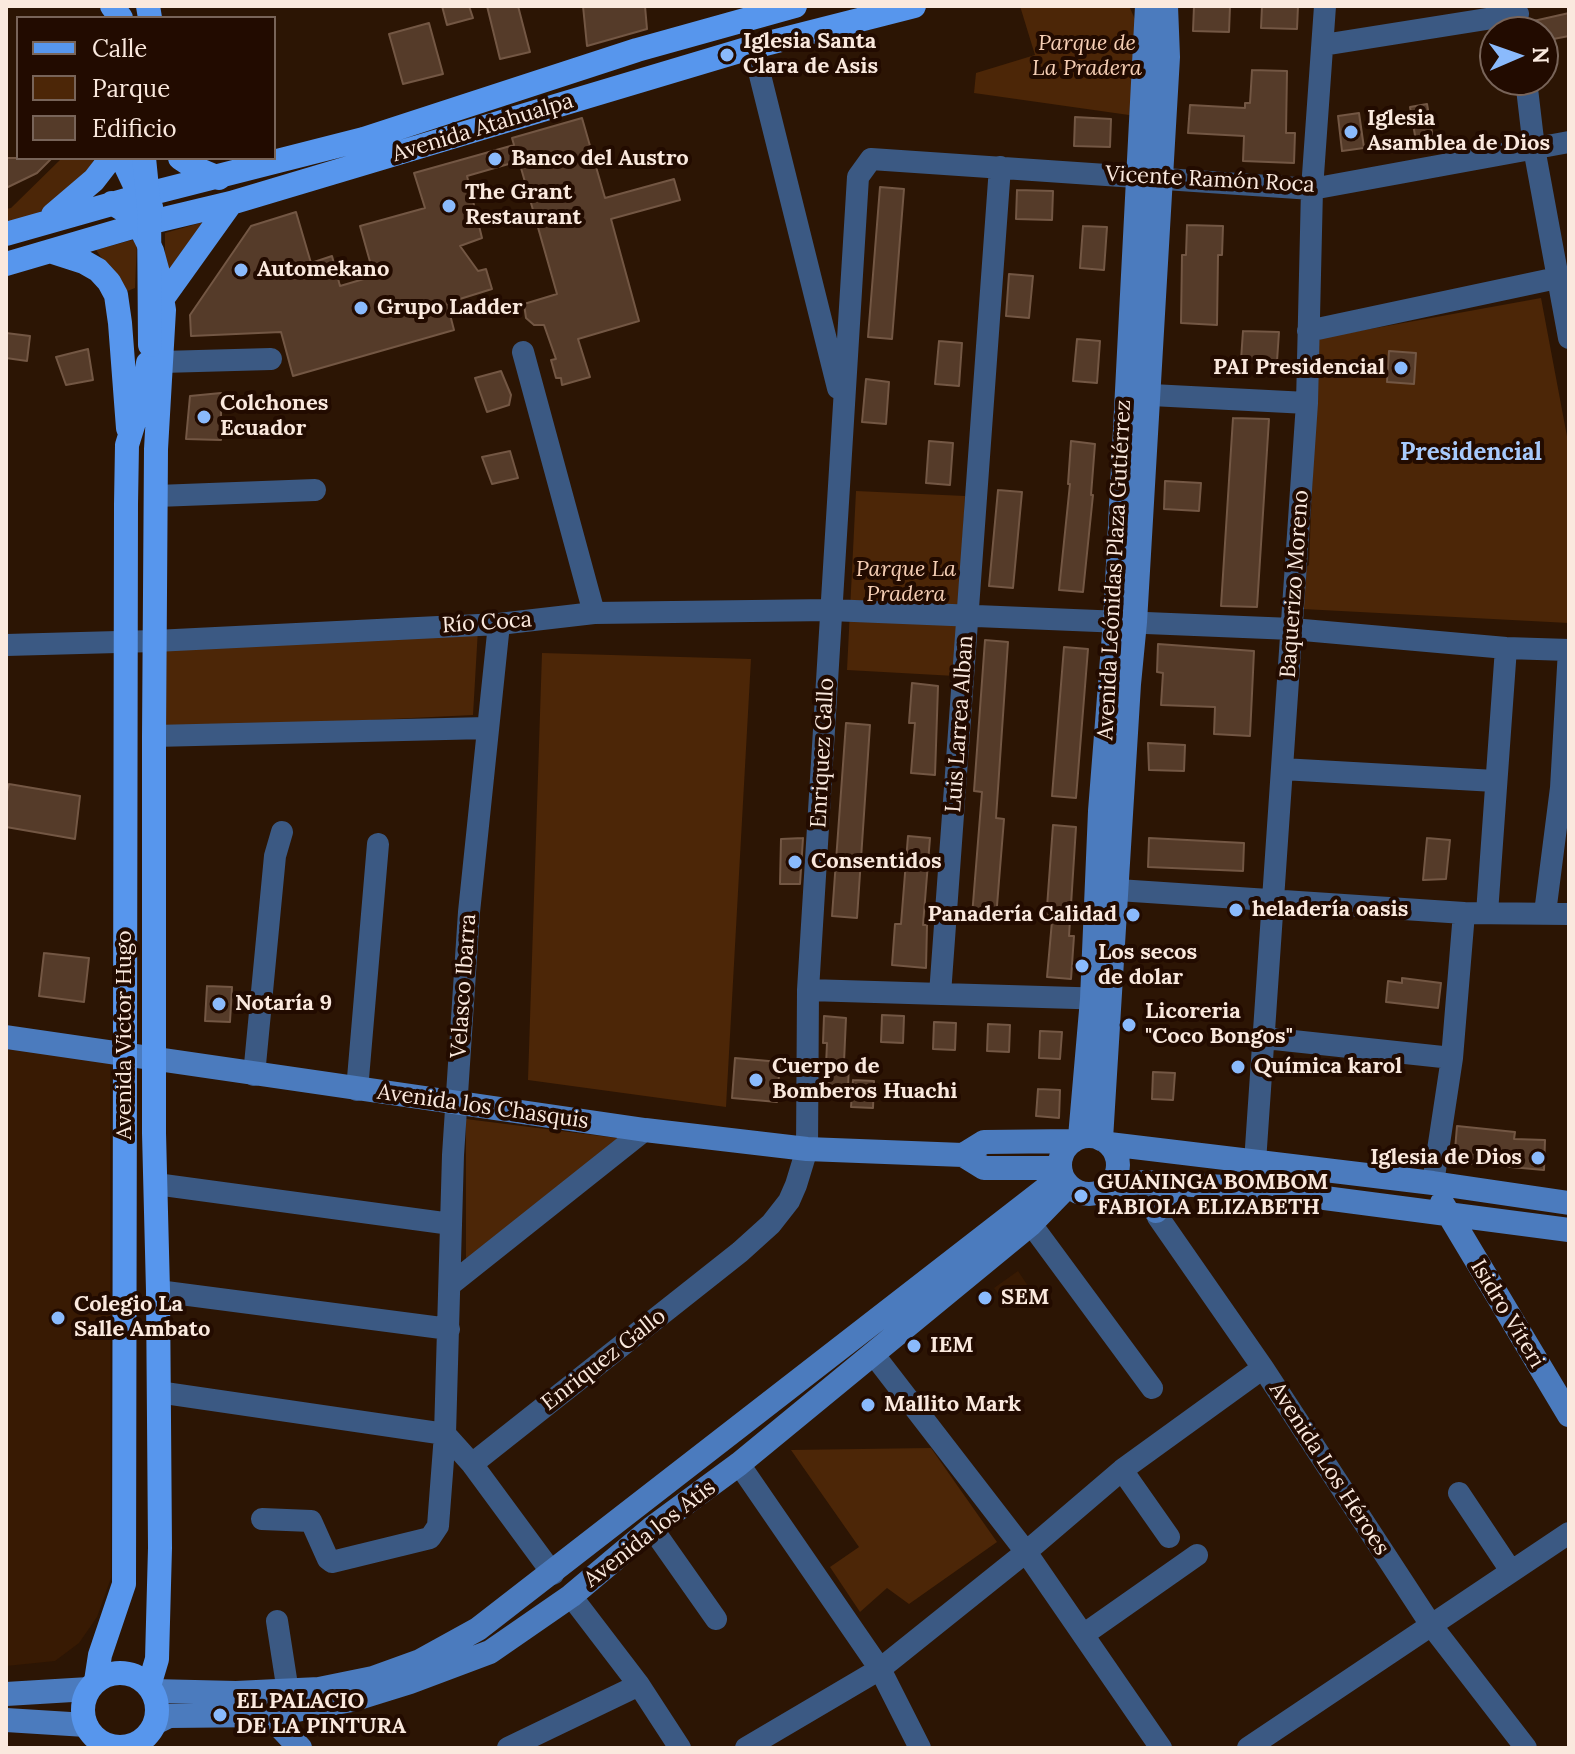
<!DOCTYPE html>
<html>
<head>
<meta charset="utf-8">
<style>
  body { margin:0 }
  #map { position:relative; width:1575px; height:1754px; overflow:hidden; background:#2c1504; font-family:Lora,serif }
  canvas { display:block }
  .frame { position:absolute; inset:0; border:8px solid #fae9de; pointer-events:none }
  .legend { position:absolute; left:16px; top:16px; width:260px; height:144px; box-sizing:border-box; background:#220b00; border:2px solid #786459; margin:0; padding:10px 14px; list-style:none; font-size:24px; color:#fae9de }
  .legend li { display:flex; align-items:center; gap:16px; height:40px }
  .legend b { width:40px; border:2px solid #786459 }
  .north { position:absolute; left:1479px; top:16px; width:80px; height:80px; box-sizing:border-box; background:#220b00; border:2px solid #786459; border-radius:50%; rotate:88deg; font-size:22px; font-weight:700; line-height:32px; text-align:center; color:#fae9de }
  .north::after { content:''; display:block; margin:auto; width:28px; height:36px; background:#8abafc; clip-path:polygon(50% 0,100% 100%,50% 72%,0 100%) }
</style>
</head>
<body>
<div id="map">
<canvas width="1575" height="1754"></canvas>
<div class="frame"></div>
<ul class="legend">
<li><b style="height:10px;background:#5796ed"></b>Calle</li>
<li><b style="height:22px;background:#4c2607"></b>Parque</li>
<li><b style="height:22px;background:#553b29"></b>Edificio</li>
</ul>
<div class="north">N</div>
</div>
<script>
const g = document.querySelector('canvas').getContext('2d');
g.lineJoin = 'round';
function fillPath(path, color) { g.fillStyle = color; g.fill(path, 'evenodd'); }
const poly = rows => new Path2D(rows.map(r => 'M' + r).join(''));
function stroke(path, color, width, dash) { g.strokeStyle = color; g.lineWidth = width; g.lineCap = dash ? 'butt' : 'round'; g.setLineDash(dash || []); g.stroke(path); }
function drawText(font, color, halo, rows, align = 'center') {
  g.font = font + ' Lora,serif'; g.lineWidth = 8; g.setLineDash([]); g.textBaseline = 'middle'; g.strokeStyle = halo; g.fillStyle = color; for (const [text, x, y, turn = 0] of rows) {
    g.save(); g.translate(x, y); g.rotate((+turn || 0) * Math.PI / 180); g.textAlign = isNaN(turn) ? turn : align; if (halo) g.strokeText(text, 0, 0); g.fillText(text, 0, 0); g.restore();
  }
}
fillPath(poly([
  [6,1044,110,1058,111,1578,97,1617,79,1643,55,1661,6,1666],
  [1018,1271,1028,1286,1006,1304,994,1288]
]), '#381a03');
fillPath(poly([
  [1020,6,1129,6,1139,28,1136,116,974,93,976,73,1035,55],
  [62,158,95,158,85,176,61,202,27,218,6,225,6,209,11,208],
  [214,219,165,278,165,233],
  [132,240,137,242,135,288,125,292,96,250],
  [1541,298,1569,447,1569,623,1303,609,1304,568,1309,565,1316,388,1315,339],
  [856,491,965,496,955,676,847,670],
  [478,629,473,715,166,730,162,646],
  [542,653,751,659,726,1107,528,1080],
  [466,1119,625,1139,466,1259],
  [931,1448,997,1542,909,1604,887,1588,860,1612,830,1567,859,1547,791,1450]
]), '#4c2607');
const building = poly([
  [442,6,469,6,473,18,447,25,442,6],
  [487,6,518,6,530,52,500,59,487,6],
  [583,6,645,6,647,29,587,46,583,6],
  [1194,6,1230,6,1229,32,1193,31,1194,6],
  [1262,6,1298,6,1297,29,1261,28,1262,6],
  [1569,13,1569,36,1543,41,1543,32,1514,32,1513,29,1529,22,1569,13],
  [429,23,443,74,403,84,389,34,429,23],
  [1252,70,1287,71,1286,133,1295,133,1294,163,1243,161,1244,136,1188,133,1190,105,1245,108,1245,103,1250,103,1252,70],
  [1427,104,1433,138,1416,141,1410,107,1427,104],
  [1359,113,1364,148,1342,151,1338,116,1359,113],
  [1075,117,1111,119,1110,147,1074,146,1075,117],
  [582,118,605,198,674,179,680,200,611,219,639,321,578,339,590,377,562,385,561,378,556,378,551,360,556,359,544,325,534,325,526,318,524,304,557,294,519,161,467,176,482,238,460,246,478,271,486,269,492,289,447,303,454,330,293,376,281,332,191,336,190,315,251,226,296,212,311,263,332,256,340,286,374,276,360,226,425,208,414,173,514,145,512,138,582,118],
  [6,158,52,158,37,173,6,188,6,158],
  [880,187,904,189,892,339,868,337,880,187],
  [1017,190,1053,191,1052,220,1016,219,1017,190],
  [1187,225,1223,226,1222,255,1218,255,1217,325,1181,323,1182,255,1186,255,1187,225],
  [1083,226,1107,227,1104,270,1080,268,1083,226],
  [1009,274,1033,276,1029,318,1006,316,1009,274],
  [1243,331,1279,332,1277,361,1241,360,1243,331],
  [6,333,30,336,27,361,6,358,6,333],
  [1077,339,1100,341,1097,383,1073,381,1077,339],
  [939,341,962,343,959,386,935,384,939,341],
  [88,349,93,380,66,385,56,357,88,349],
  [1389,351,1416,353,1414,384,1387,382,1389,351],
  [501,371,511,395,509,405,487,412,475,378,501,371],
  [866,379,889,382,886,424,862,422,866,379],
  [221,393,221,440,186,439,190,396,221,393],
  [1233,418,1269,419,1257,607,1221,606,1233,418],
  [929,441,953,443,950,485,926,483,929,441],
  [1071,441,1095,444,1091,495,1093,495,1083,592,1059,590,1070,484,1068,484,1071,441],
  [510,451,518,478,492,484,482,457,510,451],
  [1165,481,1201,483,1199,511,1164,509,1165,481],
  [998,490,1022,492,1013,588,989,586,998,490],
  [985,640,1008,642,996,818,1004,819,996,918,972,916,982,792,974,791,985,640],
  [1158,644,1254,651,1250,736,1214,734,1215,707,1161,705,1163,673,1157,672,1158,644],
  [1064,647,1088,649,1076,798,1052,796,1064,647],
  [912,683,938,686,935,775,911,773,915,723,909,723,912,683],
  [846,723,870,725,857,918,832,916,846,723],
  [1148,743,1185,745,1184,771,1149,770,1148,743],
  [9,784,80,796,75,839,6,827,6,795,9,784],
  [1053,825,1076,827,1069,936,1074,936,1071,979,1047,977,1052,921,1046,921,1053,825],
  [908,836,930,838,923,925,927,925,926,968,892,965,895,924,901,924,908,836],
  [803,838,800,884,780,884,781,839,803,838],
  [1149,838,1244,843,1243,871,1148,867,1149,838],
  [1427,838,1450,840,1446,879,1423,880,1427,838],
  [44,953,89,958,84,1002,39,996,44,953],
  [1402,978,1441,983,1438,1008,1386,1002,1388,981,1402,983,1402,978],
  [207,986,232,987,230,1022,205,1021,207,986],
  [882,1015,904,1016,903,1043,881,1042,882,1015],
  [824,1016,846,1018,844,1062,849,1062,848,1089,825,1088,827,1043,823,1043,824,1016],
  [934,1022,956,1023,955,1050,933,1049,934,1022],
  [988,1024,1010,1025,1009,1052,987,1051,988,1024],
  [1040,1031,1062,1032,1060,1059,1039,1058,1040,1031],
  [735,1058,780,1062,777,1102,732,1098,735,1058],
  [1153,1072,1175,1073,1173,1100,1152,1099,1153,1072],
  [853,1080,874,1081,873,1108,851,1107,853,1080],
  [1038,1089,1060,1090,1059,1118,1036,1116,1038,1089],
  [1457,1126,1515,1132,1514,1139,1545,1140,1544,1170,1454,1162,1457,1126]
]);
fillPath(building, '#553b29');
stroke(building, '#735744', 2);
stroke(poly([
  [1323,45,1518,14],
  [753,47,838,388],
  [1526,80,1534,148,1569,338],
  [1308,331,1557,278],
  [523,352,594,613],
  [162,362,271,359],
  [1132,394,1307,403],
  [157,496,315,490],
  [6,645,155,641,499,624,594,613,830,610,1292,629,1506,648,1569,650,1561,788,1545,913],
  [154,736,487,728],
  [1282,769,1495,781],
  [1118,890,1464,913,1569,914],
  [1487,913,1506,648],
  [808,990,1109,999],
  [940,994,1000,167],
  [1265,1038,1452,1058],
  [254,1075,275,856,282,832],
  [357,1090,378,844],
  [1255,1162,1307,403,1312,189,1325,6],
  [1433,1183,1452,1058,1464,913],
  [156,1184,451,1224],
  [1150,1194,1158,1217,1263,1368,1431,1625,1526,1748],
  [1031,1224,1152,1388],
  [450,1285,645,1130],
  [158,1291,449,1329],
  [874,1355,1026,1552,1161,1748],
  [158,1392,445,1434,472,1464,553,1574],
  [472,1464,740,1252,771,1224,789,1201,796,1185,807,1149,808,990,858,177,871,159,1312,189,1569,142],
  [739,1464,880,1669,920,1748],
  [1122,1470,1169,1537],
  [1459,1493,1511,1571],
  [262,1519,311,1521,328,1559,332,1562,430,1538,438,1526,445,1434,453,1155,469,912,499,624],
  [652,1528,716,1619],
  [571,1596,639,1685,680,1748],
  [277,1621,288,1692],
  [1083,1635,1197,1555],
  [508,1748,639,1685],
  [746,1748,880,1669,1026,1552,1122,1470,1263,1368],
  [1248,1748,1569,1533]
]), '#3b5983', 22);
stroke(poly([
  [6,1037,645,1130,807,1149,963,1155,984,1168,1060,1168],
  '1060 1165a29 29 0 1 1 58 0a29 29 0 1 1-58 0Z',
  [1080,1137,1092,999,1100,811,1115,621,1147,6],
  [1101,1139,1129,684,1135,622,1168,57,1166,6],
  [1109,1144,1433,1183,1569,1203],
  [963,1155,984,1142,1073,1141],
  [1110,1185,1145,1182,1256,1189,1569,1230],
  [1442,1203,1569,1415],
  [1156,1211,1165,1195,1183,1184],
  [153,1691,236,1693,319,1689,373,1678,420,1661,478,1629,1062,1176],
  [6,1694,89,1689],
  [269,1715,300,1748],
  [6,1720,86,1725],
  [155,1723,169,1716,269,1715,352,1700,410,1682,490,1652,571,1596,652,1528,739,1464,1031,1224,1068,1186]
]), '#4b7bbe', 24);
stroke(poly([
  [112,6,121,18],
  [148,6,150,18],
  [122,158,140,196,151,207],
  [180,158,195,168,219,178],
  [112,203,132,215,139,225,152,251,158,273,164,310,156,449,154,736,154,1133,158,1291,160,1548,157,1659,149,1686],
  [53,215,94,180,111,158],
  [6,234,140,196,364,139,637,50,795,6],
  [53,252,84,262,98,270,109,282,116,295,120,323,128,428],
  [6,264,139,225,231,203,753,47,914,6],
  [163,298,231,203],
  '83 1710a37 37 0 1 1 74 0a37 37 0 1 1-74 0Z',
  [96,1681,100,1655,124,1584,126,504,127,445,145,387,148,363]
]), '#5796ed', 24);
stroke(poly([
  [144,158,149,208,150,345]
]), '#5796ed', 24);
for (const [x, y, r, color] of [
  [727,55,8,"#8abafc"],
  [1351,132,8,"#8abafc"],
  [495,159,8,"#8abafc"],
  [449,206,8,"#8abafc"],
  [241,270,8,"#8abafc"],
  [361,308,8,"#8abafc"],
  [1401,368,8,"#8abafc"],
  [204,417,8,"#8abafc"],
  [795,862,8,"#8abafc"],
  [1236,910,8,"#8abafc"],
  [1133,915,8,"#8abafc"],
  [1082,966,8,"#8abafc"],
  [219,1004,8,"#8abafc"],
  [1129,1025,8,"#8abafc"],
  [1238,1067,8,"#8abafc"],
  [756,1080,8,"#8abafc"],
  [1538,1158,8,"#8abafc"],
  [1081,1196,8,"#8abafc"],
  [985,1298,8,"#8abafc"],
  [58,1318,8,"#8abafc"],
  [914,1346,8,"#8abafc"],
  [868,1405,8,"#8abafc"],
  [220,1715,8,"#8abafc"]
]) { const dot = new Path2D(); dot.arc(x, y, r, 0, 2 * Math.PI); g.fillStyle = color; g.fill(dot); stroke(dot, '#220b00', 3); }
drawText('bold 22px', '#fae9de', '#220b00', [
  ["Iglesia Santa",743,42],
  ["Clara de Asis",743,67],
  ["Iglesia",1367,119],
  ["Asamblea de Dios",1367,144],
  ["Banco del Austro",511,159],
  ["The Grant",465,193],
  ["Restaurant",465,218],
  ["Automekano",257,270],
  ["Grupo Ladder",377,308],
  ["PAI Presidencial",1385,368,"right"],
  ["Colchones",220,404],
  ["Ecuador",220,429],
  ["Consentidos",811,862],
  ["heladería oasis",1252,910],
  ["Panadería Calidad",1117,915,"right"],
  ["Los secos",1098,953],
  ["de dolar",1098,978],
  ["Notaría 9",235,1004],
  ["Licoreria",1145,1012],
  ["\"Coco Bongos\"",1145,1037],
  ["Cuerpo de",772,1067],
  ["Bomberos Huachi",772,1092],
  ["Química karol",1254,1067],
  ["Iglesia de Dios",1522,1158,"right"],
  ["GUANINGA BOMBOM",1097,1183],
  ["FABIOLA ELIZABETH",1097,1208],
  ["SEM",1001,1298],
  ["Colegio La",74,1305],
  ["Salle Ambato",74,1330],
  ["IEM",930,1346],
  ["Mallito Mark",884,1405],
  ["EL PALACIO",236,1702],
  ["DE LA PINTURA",236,1727]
], 'left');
drawText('italic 22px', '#f5ceb4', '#220b00', [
  ["Parque de",1087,44],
  ["La Pradera",1087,69],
  ["Parque La",906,570],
  ["Pradera",906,595]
]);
drawText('22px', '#fae9de', '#220b00', [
  ["Avenida Atahualpa",483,128,-17],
  ["Vicente Ramón Roca",1210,180,3],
  ["Avenida Leónidas Plaza Gutiérrez",1115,570,-87],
  ["Baquerizo Moreno",1295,584,-86],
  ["Río Coca",487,623,-4],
  ["Luis Larrea Alban",960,724,-86],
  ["Enriquez Gallo",823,753,-87],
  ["Velasco Ibarra",464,986,-86],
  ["Avenida Victor Hugo",125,1035,-90],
  ["Avenida los Chasquis",483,1107,8],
  ["Isidro Viteri",1507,1314,59],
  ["Enriquez Gallo",604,1360,-38],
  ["Avenida Los Héroes",1329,1469,57],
  ["Avenida los Atis",650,1534,-38]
]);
drawText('bold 24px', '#a7cafc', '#220b00', [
  ["Presidencial",1471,453]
]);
</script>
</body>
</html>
